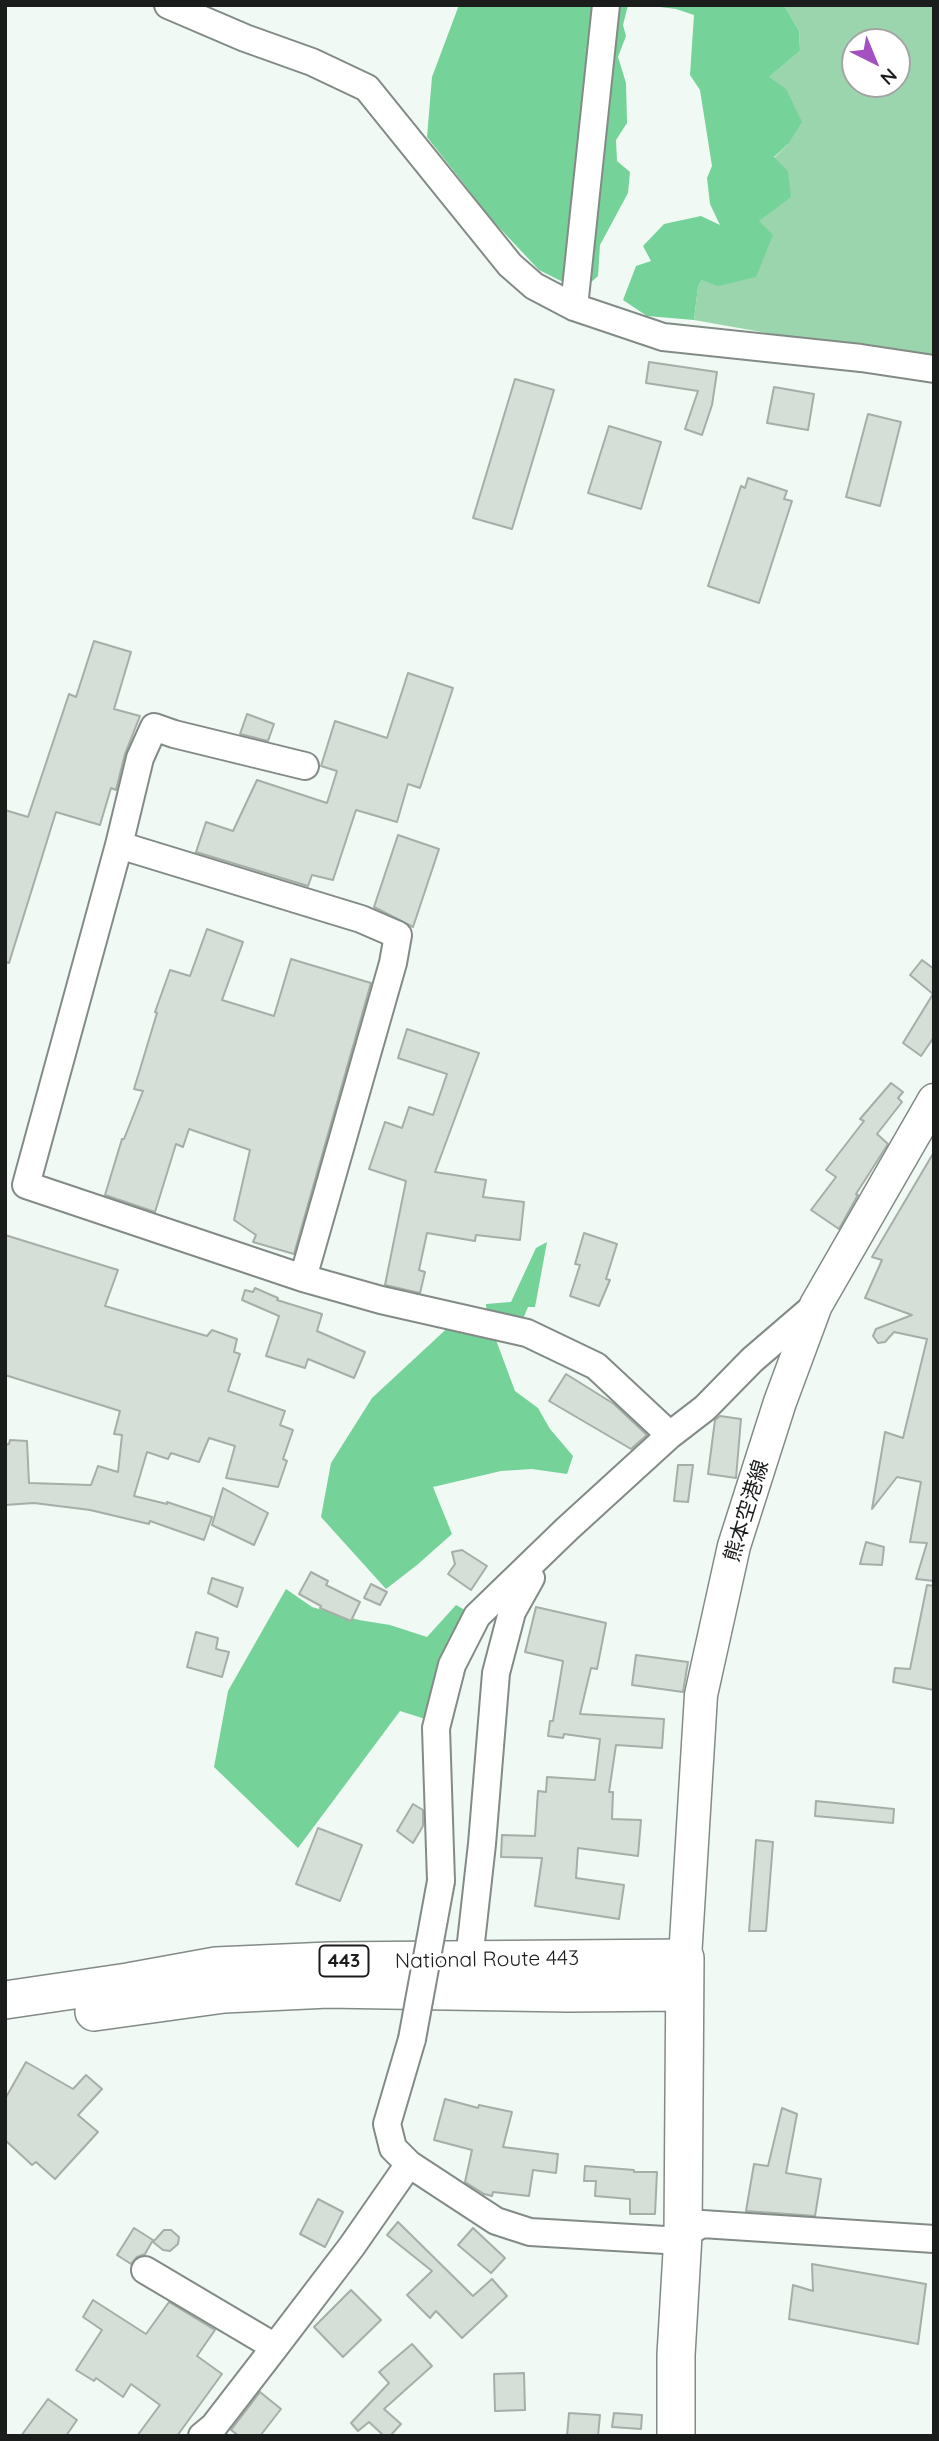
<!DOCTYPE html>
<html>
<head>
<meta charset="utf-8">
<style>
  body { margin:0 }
  #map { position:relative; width:939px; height:2441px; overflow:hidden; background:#f0f9f3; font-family:Quicksand,sans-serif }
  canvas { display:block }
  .frame { position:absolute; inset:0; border:7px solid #1a1d1b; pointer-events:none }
  .north { position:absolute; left:841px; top:28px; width:70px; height:70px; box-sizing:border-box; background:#fff; border:2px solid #a3a5a4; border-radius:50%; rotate:137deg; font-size:19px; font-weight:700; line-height:28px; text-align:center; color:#1a1d1b }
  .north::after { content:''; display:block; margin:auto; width:24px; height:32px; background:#a351c0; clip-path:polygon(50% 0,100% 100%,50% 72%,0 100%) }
</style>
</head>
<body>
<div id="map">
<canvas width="939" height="2441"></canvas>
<div class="frame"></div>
<div class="north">N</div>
</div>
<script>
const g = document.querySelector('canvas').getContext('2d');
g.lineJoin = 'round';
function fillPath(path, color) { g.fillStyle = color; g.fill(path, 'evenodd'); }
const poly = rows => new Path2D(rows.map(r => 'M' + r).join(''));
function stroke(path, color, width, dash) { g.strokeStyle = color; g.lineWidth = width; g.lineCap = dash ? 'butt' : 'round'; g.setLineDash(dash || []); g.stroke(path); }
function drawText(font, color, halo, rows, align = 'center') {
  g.font = font + ' Quicksand,"Noto Sans JP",sans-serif'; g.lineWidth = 6; g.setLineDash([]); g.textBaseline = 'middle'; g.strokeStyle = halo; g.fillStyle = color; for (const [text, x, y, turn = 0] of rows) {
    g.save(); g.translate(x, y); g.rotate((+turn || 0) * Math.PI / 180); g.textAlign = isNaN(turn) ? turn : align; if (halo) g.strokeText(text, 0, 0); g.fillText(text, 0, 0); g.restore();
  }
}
fillPath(poly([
  [784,5,934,5,934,357,812,341,694,320,698,287,702,280,759,221,774,158,788,144,769,77,800,51,799,31],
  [855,42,897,42,897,84,855,84]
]), '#9ad5ae');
fillPath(poly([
  [459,5,628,5,623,25,626,36,618,57,626,83,627,123,616,140,617,161,630,172,628,193,600,245,598,276,588,285,561,281,539,270,493,221,427,137,432,77],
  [659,5,784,5,799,31,800,51,769,77,786,89,802,122,788,144,774,157,788,171,791,197,759,221,773,235,756,277,718,286,702,280,698,287,694,320,647,316,623,300,636,266,651,261,643,246,664,224,701,216,720,225,710,204,707,178,712,166,700,90,690,75,694,15,676,9,660,7],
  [547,1242,535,1307,528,1307,523,1319,487,1313,486,1304,511,1302,536,1248],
  [455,1321,490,1324,515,1391,538,1408,550,1429,573,1456,567,1474,532,1469,501,1471,433,1487,452,1534,417,1565,386,1589,321,1517,331,1463,372,1398],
  [286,1589,312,1607,359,1620,390,1625,427,1637,456,1605,472,1614,438,1723,400,1711,298,1848,214,1767,228,1691]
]), '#75d299');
const building = poly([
  [649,362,717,372,712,405,702,435,685,429,698,391,646,383,649,362],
  [515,379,554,390,512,529,473,518,515,379],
  [774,387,814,394,808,430,767,423,774,387],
  [868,414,901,422,880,506,846,497,868,414],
  [609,426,661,442,641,509,588,493,609,426],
  [748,478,787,491,784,499,792,501,759,603,708,586,741,486,745,488,748,478],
  [94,641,131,652,114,709,140,716,125,754,116,790,111,788,100,825,56,812,9,963,5,962,5,810,28,817,69,694,76,697,94,641],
  [408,673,453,688,420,788,408,784,397,822,356,810,333,880,312,875,308,886,196,852,206,822,233,831,257,780,327,803,337,771,321,766,335,721,387,738,408,673],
  [247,714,274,724,268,741,240,734,247,714],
  [398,835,439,849,413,927,374,907,398,835],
  [207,929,243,942,222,1000,274,1016,291,959,371,983,294,1254,253,1242,256,1235,234,1220,250,1150,189,1129,183,1147,176,1144,155,1212,105,1195,122,1139,124,1139,143,1091,134,1089,157,1013,155,1012,170,970,190,976,207,929],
  [922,960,934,969,934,1037,921,1056,903,1043,933,994,910,975,922,960],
  [407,1029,479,1053,435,1172,486,1180,483,1197,524,1202,520,1240,476,1235,475,1241,427,1233,419,1270,425,1272,420,1293,385,1285,406,1181,369,1169,385,1122,402,1128,409,1107,433,1115,447,1074,398,1058,407,1029],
  [891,1083,903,1092,898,1098,902,1102,877,1134,888,1144,856,1194,858,1195,839,1229,811,1210,836,1177,826,1170,864,1121,860,1119,891,1083],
  [934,1152,934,1581,916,1579,927,1543,910,1542,921,1482,897,1477,872,1509,885,1432,903,1438,927,1339,894,1332,885,1342,878,1343,873,1336,876,1329,912,1315,865,1298,882,1260,872,1257,934,1152],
  [584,1233,617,1244,606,1279,610,1280,599,1306,570,1296,580,1265,575,1264,584,1233],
  [5,1235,118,1270,105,1306,207,1336,212,1330,237,1339,234,1352,240,1354,228,1391,285,1411,280,1425,293,1430,283,1459,287,1461,278,1487,226,1478,235,1446,209,1438,199,1462,171,1453,168,1459,147,1452,134,1496,167,1504,167,1502,212,1517,204,1540,150,1521,149,1524,90,1510,34,1503,5,1505,5,1445,9,1444,10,1440,27,1441,29,1483,91,1485,98,1466,118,1472,122,1435,114,1434,120,1411,5,1375,5,1235],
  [255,1288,278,1298,277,1300,322,1314,317,1331,365,1352,354,1378,308,1359,305,1368,266,1356,279,1316,242,1300,245,1290,253,1292,255,1288],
  [566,1374,614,1404,647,1435,631,1449,549,1401,566,1374],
  [720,1416,741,1419,736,1478,708,1474,715,1420,720,1416],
  [678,1465,693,1465,688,1502,674,1501,678,1465],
  [223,1488,268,1513,254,1545,212,1525,223,1488],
  [866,1542,884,1547,882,1565,860,1564,866,1542],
  [462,1550,487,1566,471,1590,448,1574,455,1564,452,1552,462,1550],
  [311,1572,328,1581,326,1585,360,1602,351,1621,320,1608,321,1606,299,1594,311,1572],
  [212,1578,243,1588,237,1607,208,1593,212,1578],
  [371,1584,387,1592,380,1605,364,1598,371,1584],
  [927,1585,934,1586,934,1690,893,1682,895,1668,910,1669,927,1585],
  [536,1607,606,1623,597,1669,591,1668,580,1714,664,1719,662,1748,616,1745,609,1792,613,1792,612,1819,641,1820,638,1856,578,1848,576,1878,624,1885,619,1919,535,1906,542,1858,501,1857,502,1835,535,1836,538,1791,546,1792,547,1777,595,1780,600,1739,564,1734,563,1738,548,1736,550,1721,553,1721,563,1661,525,1652,536,1607],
  [196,1632,218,1638,216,1649,229,1652,222,1677,187,1667,196,1632],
  [636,1655,688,1662,683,1692,632,1685,636,1655],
  [816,1801,894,1809,893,1823,815,1816,816,1801],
  [413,1804,423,1810,423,1826,413,1843,397,1831,413,1804],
  [318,1828,362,1845,340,1901,296,1884,318,1828],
  [756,1840,773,1842,766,1931,749,1931,756,1840],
  [26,2062,73,2089,86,2075,102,2089,78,2115,98,2132,55,2179,36,2162,32,2165,5,2140,5,2099,26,2062],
  [445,2099,478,2108,479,2105,512,2112,503,2147,558,2154,556,2173,533,2170,529,2196,493,2192,492,2196,484,2194,465,2182,472,2150,434,2140,445,2099],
  [782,2108,797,2114,786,2173,821,2179,815,2216,746,2211,754,2164,768,2166,782,2108],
  [585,2166,634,2170,634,2172,657,2172,655,2214,630,2214,630,2199,595,2196,596,2181,584,2181,585,2166],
  [318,2199,343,2212,325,2247,300,2234,318,2199],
  [398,2222,473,2296,492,2279,507,2296,462,2338,436,2311,430,2318,407,2295,432,2271,387,2235,398,2222],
  [134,2228,153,2240,145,2254,137,2257,131,2264,117,2255,134,2228],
  [473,2228,505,2258,491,2273,458,2245,473,2228],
  [164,2230,171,2230,179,2237,178,2244,170,2251,163,2250,153,2242,164,2230],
  [812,2264,926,2284,918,2344,789,2319,793,2285,813,2291,812,2264],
  [351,2290,381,2320,343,2357,314,2327,351,2290],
  [93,2300,146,2334,169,2302,215,2330,197,2356,222,2374,177,2436,137,2436,160,2405,131,2384,123,2397,96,2378,94,2381,76,2370,102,2330,83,2317,93,2300],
  [412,2344,432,2366,384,2409,401,2424,390,2436,384,2436,369,2422,358,2431,351,2423,389,2383,379,2372,412,2344],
  [524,2373,525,2410,495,2411,494,2374,524,2373],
  [260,2392,281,2409,260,2436,239,2436,231,2430,260,2392],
  [48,2399,77,2420,66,2436,21,2436,48,2399],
  [569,2413,600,2415,598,2436,567,2436,569,2413],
  [614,2413,642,2415,641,2429,612,2427,614,2413]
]);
fillPath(building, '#d5ded7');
stroke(building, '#a5aea7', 2);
const minor = poly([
  [168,5,245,38,312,62,367,88,510,265,534,286,574,307,663,337,861,358,934,369],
  [574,307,606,5],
  [305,766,174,734,154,727,140,758,119,845,26,1185,303,1278,381,1300,527,1333,596,1366,670,1435],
  [119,845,361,919,398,935,393,963,303,1278],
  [441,1881,436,1728,452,1665,477,1616,567,1529,670,1435,705,1408,752,1360,816,1305],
  [469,1960,482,1844,496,1673,512,1612,531,1578],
  [412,2039,387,2124,393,2148,409,2164,496,2221,530,2232,682,2241],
  [683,2235,702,2224,934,2239],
  [145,2270,275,2347],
  [202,2436,214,2426,275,2347,352,2246,409,2164]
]);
const major = poly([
  [685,1958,701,1695,734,1546,780,1402,816,1305,934,1100]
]);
const highway = poly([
  [5,2000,128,1982,216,1966,329,1961,685,1958,683,2235,676,2355,676,2436],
  [94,2012,224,1994,328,1989,568,1993,683,1992]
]);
stroke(minor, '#838b86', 30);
stroke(major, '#838b86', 35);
stroke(highway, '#838b86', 40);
stroke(minor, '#fff', 26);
stroke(major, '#fff', 32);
stroke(highway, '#fff', 37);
const minorBridge = poly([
  [412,2039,441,1881]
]);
stroke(minorBridge, '#838b86', 30, []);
stroke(minorBridge, '#fff', 26);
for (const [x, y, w] of [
  [344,1961,49]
]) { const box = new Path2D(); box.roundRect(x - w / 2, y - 15.5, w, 31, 5); g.fillStyle = '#fff'; g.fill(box); stroke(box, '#1a1d1b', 2); }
drawText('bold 19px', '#1a1d1b', null, [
  ["443",344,1961]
]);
drawText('21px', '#1a1d1b', '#fff', [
  ["熊本空港線",747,1511,-73],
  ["National Route 443",487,1960,-1]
]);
</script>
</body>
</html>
